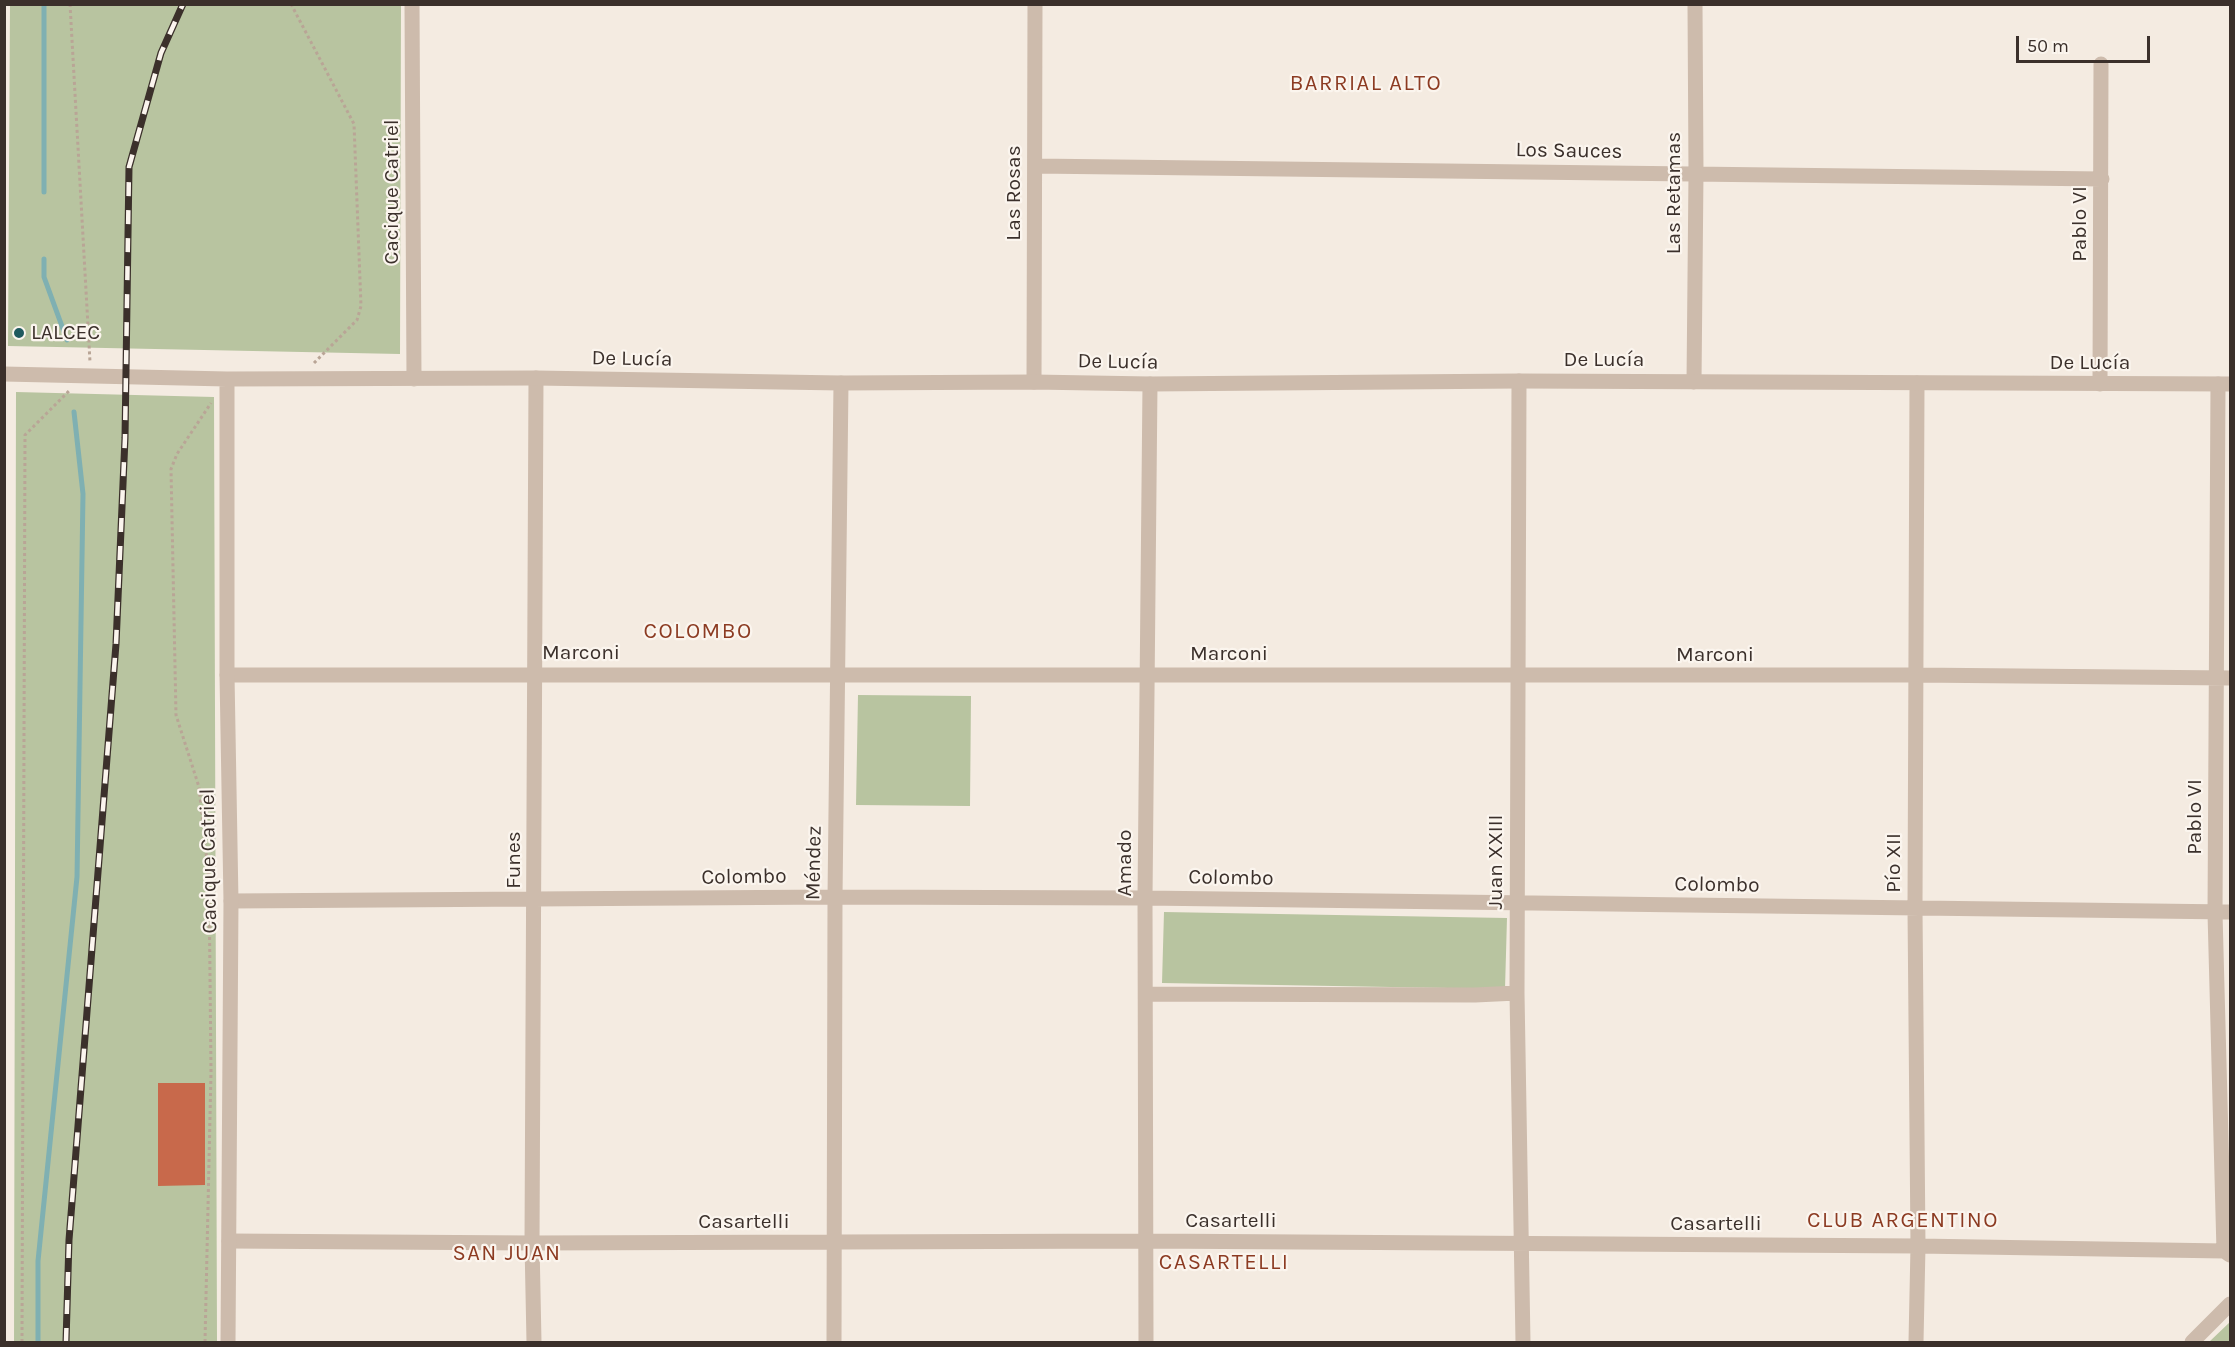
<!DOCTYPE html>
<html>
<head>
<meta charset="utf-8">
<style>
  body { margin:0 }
  #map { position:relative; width:2235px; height:1347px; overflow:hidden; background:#f4ebe1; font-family:Karla,sans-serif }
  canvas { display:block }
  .frame { position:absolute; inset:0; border:6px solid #3b302b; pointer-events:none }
  .scale { position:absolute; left:2016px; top:36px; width:134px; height:27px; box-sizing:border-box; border:3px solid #3b302b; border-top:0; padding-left:8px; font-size:18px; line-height:21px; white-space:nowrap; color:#3b302b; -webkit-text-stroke:4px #fbf5ee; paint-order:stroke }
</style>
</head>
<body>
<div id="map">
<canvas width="2235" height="1347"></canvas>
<div class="frame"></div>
<div class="scale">50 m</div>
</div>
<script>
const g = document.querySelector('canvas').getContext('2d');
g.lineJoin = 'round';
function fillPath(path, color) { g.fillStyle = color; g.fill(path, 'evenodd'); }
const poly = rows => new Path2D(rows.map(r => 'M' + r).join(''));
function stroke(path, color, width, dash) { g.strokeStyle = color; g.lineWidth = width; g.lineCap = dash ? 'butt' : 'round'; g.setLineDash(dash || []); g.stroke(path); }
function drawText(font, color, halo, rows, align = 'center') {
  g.font = font + ' Karla,sans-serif'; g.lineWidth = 4.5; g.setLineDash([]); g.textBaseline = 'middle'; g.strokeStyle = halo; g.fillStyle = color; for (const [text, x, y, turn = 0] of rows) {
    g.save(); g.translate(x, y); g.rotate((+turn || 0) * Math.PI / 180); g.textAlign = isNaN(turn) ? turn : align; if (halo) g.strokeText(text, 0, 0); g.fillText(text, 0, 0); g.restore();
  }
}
fillPath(poly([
  [10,5,401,5,400,354,8,346],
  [16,392,214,397,217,1342,14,1342],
  [858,695,971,696,970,806,856,805],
  [1164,912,1507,918,1505,989,1162,983],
  [2230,1322,2230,1342,2209,1342]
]), '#b8c4a0');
stroke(poly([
  [44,192,44,4],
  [44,259,44,277,67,340],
  [38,1342,38,1261,77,877,83,494,74,412]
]), '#7fb0b2', 5);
fillPath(poly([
  [158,1083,205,1083,205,1185,158,1186]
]), '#c8694b');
stroke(poly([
  [70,4,90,362],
  [291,4,354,124,361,306,357,320,314,363],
  [22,1342,25,435,69,391],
  [205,1342,211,1072,209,880,199,787,176,715,171,469,177,454,211,403]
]), '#b9a596', 3, [3, 3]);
stroke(poly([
  [1035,166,2102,179],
  [1519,381,1517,993,1523,1342],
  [1034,382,1035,4],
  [1694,382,1696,173,1695,4],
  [2100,384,2101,64],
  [2218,384,2215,913,2224,1251],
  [227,675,1915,675,2230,678],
  [231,901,835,897,1145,898,2230,912],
  [1146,994,1475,995,1517,993],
  [229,1241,532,1243,1146,1241,1918,1246,2224,1251,2230,1255],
  [534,1342,532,1243,536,378],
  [834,1342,835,897,841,383],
  [1146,1342,1145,898,1150,384],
  [1916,1342,1918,1246,1915,909,1917,383]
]), '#cdbbac', 15);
stroke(poly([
  [412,4,414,379],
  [4,374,227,379,536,378,841,383,1034,382,1150,384,1519,381,2230,384],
  [227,379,227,675,231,901,228,1342],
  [2192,1342,2230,1304]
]), '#cdbbac', 15);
const rail = poly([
  [66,1342,69,1240,116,644,125,438,129,167,161,53,183,4]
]);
stroke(rail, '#3b302b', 7);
stroke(rail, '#fbf5ee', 4.5, [14]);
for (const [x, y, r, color] of [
  [19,333,6,"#1f5a5e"]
]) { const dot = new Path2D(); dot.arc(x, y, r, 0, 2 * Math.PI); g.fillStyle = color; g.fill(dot); stroke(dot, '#fbf5ee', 2); }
drawText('21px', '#3b302b', '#fbf5ee', [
  ["Los Sauces",1569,151,1],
  ["Cacique Catriel",392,192,-90],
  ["Las Rosas",1014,193,-90],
  ["Las Retamas",1674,193,-90],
  ["Pablo VI",2080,224,-90],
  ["De Lucía",632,359,1],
  ["De Lucía",1604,360],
  ["De Lucía",1118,362,1],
  ["De Lucía",2090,363],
  ["Marconi",581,653],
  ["Marconi",1229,654],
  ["Marconi",1715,655],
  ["Pablo VI",2195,817,-90],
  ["Funes",514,860,-90],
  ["Cacique Catriel",209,861,-91],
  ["Juan XXIII",1496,862,-90],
  ["Méndez",814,863,-89],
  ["Amado",1125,863,-90],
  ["Pío XII",1894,863,-90],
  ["Colombo",744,877,-1],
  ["Colombo",1231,878,1],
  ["Colombo",1717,885,1],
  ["Casartelli",1231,1221],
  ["Casartelli",744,1222],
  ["Casartelli",1716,1224]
]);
drawText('21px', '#3b302b', '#fbf5ee', [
  ["LALCEC",31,333]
], 'left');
g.letterSpacing = '1.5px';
drawText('22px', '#8c3b22', '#fbf5ee', [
  ["BARRIAL ALTO",1366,84],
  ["COLOMBO",698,632],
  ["CLUB ARGENTINO",1903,1221],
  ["SAN JUAN",507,1254],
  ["CASARTELLI",1224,1263]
]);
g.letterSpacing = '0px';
</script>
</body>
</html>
